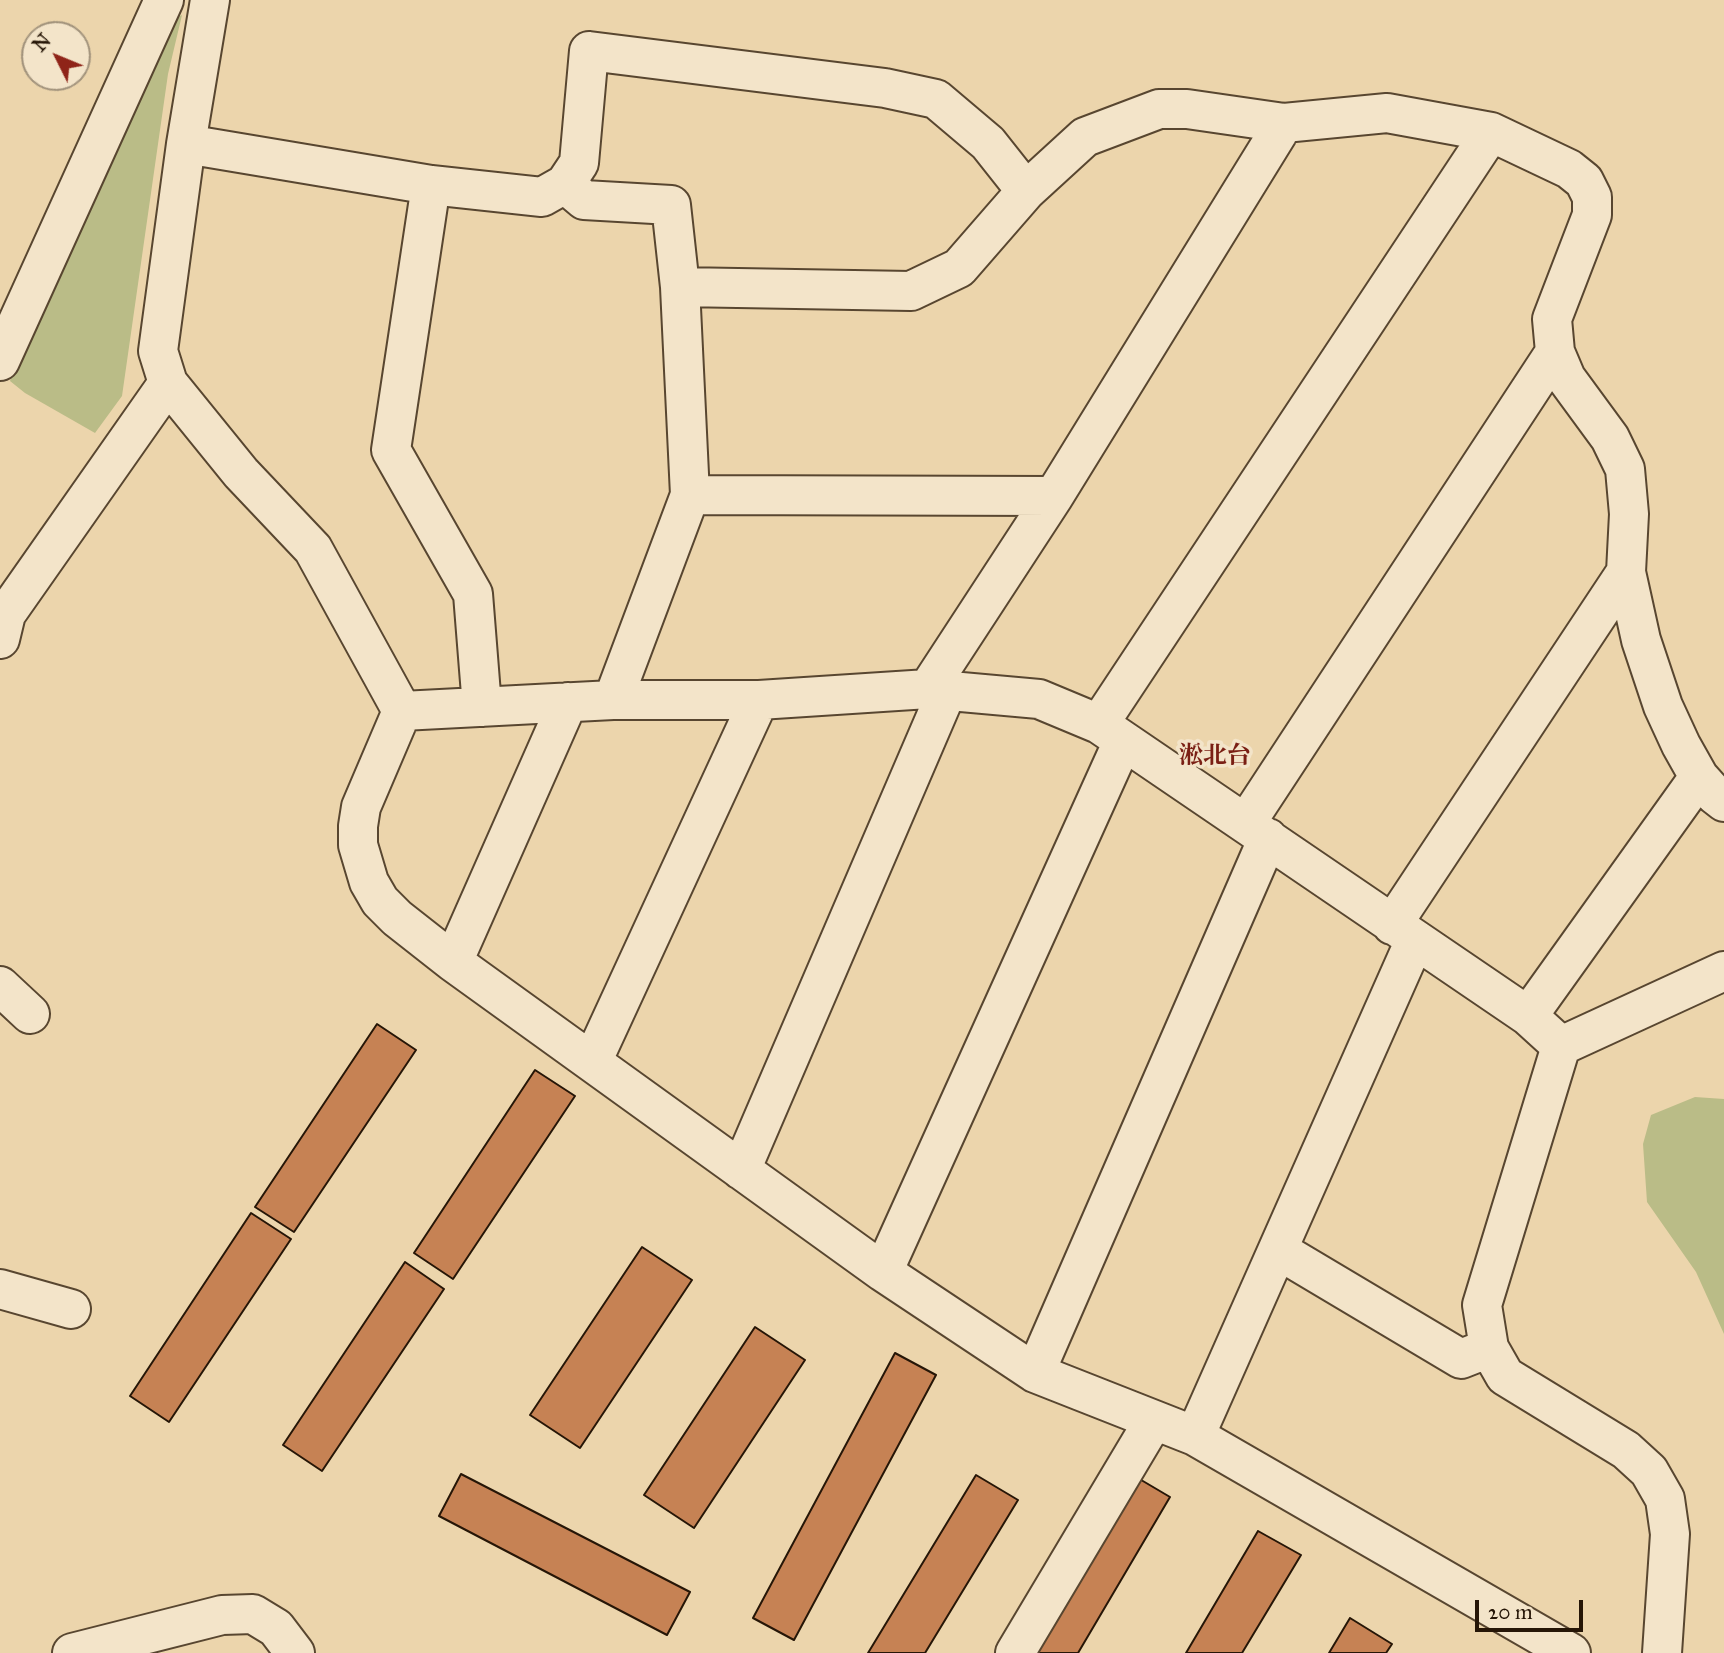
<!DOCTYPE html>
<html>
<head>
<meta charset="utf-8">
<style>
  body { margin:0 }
  #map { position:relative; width:1724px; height:1653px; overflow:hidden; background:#ecd5ac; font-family:"IM FELL Great Primer",serif }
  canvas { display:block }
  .north { position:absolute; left:21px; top:21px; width:70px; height:70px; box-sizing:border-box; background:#f3e4c9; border:2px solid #a1927b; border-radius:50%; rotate:313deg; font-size:19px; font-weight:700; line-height:28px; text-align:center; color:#261607 }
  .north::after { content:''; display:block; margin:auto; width:24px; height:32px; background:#8f2418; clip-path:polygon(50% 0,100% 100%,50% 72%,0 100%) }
  .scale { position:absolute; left:1475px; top:1600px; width:108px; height:32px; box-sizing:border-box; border:4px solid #261607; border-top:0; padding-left:9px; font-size:21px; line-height:24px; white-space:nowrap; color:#261607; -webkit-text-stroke:5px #f3e4c9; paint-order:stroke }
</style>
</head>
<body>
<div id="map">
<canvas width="1724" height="1653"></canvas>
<div class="north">N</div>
<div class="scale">20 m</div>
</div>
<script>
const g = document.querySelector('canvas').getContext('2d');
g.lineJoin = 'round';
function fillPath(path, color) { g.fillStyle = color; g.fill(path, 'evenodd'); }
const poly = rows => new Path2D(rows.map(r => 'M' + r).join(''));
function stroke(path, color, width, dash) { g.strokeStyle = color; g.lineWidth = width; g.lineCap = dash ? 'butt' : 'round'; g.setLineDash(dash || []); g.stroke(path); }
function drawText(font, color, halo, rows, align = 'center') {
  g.font = font + ' "IM FELL Great Primer","Noto Serif JP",serif'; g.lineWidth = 7; g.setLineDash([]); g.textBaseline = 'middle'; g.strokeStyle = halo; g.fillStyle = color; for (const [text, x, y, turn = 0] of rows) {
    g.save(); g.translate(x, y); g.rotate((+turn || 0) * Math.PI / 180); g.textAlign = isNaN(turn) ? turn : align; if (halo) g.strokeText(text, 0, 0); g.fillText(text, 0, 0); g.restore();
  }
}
fillPath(poly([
  [182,15,168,74,122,396,95,433,25,393,10,381,35,313,161,25],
  [1695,1097,1724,1099,1724,1334,1696,1272,1647,1202,1643,1144,1651,1115]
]), '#babc87');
const building = poly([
  [377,1024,416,1050,294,1232,255,1207,377,1024],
  [535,1070,575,1096,453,1279,414,1253,535,1070],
  [251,1213,291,1239,169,1422,130,1396,251,1213],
  [642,1247,692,1280,580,1448,530,1415,642,1247],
  [405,1262,444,1289,322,1471,283,1445,405,1262],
  [755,1327,805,1360,694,1528,644,1495,755,1327],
  [895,1353,936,1375,794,1640,753,1618,895,1353],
  [461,1474,690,1592,667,1635,439,1516,461,1474],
  [1131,1474,1170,1497,1078,1653,1025,1653,1131,1474],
  [976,1475,1018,1500,925,1653,868,1653,976,1475],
  [1258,1531,1301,1555,1242,1653,1186,1653,1258,1531],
  [1350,1618,1392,1644,1386,1653,1329,1653,1350,1618]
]);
fillPath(building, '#c68254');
stroke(building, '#261607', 2);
const minor = poly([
  [210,0,186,144,158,351,168,383,241,473,313,549,402,711],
  [186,144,431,185,542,197,565,184,579,163,589,51,885,88,936,99,988,143,1026,191,1085,137,1159,109,1187,109,1284,123,1387,113,1491,132,1569,169,1584,181,1592,197,1592,215,1552,319,1555,352,1566,378,1610,438,1625,469,1629,514,1626,572,1641,640,1663,706,1681,745,1699,777,1715,795,1724,802],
  [565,184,584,200,671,205,680,287,690,495,613,700],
  [431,185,391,450,473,594,482,707],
  [680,287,911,291,959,268,1026,191],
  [0,361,164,0],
  [690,495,1054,496],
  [0,639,6,614,168,383],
  [928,689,1054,496,1284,123],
  [402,711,361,807,358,826,358,845,369,882,380,901,397,918,453,962,883,1272,1035,1373,1195,1436,1571,1653],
  [402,711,613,700,759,700,928,689,1039,699,1099,724,1528,1016,1561,1046],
  [1099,724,1491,132],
  [1246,823,1555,352],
  [1392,925,1626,572],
  [453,962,568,702],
  [0,986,30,1014],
  [1528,1016,1699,777],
  [592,1062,759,700],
  [741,1170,947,691],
  [1278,1250,1461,1359,1489,1348],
  [883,1272,1123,741],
  [0,1289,71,1309],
  [1035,1373,1268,838],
  [1195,1436,1415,940],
  [72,1653,222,1615,253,1614,276,1628,295,1653],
  [1015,1653,1154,1420],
  [1662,1653,1670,1534,1665,1499,1649,1471,1626,1450,1505,1376,1489,1348,1482,1305,1561,1046,1724,971]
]);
stroke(minor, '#584630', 42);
stroke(minor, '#f3e4c9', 38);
drawText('bold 24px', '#7a1f14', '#f3e4c9', [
  ["淞北台",1215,757]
]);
</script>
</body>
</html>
